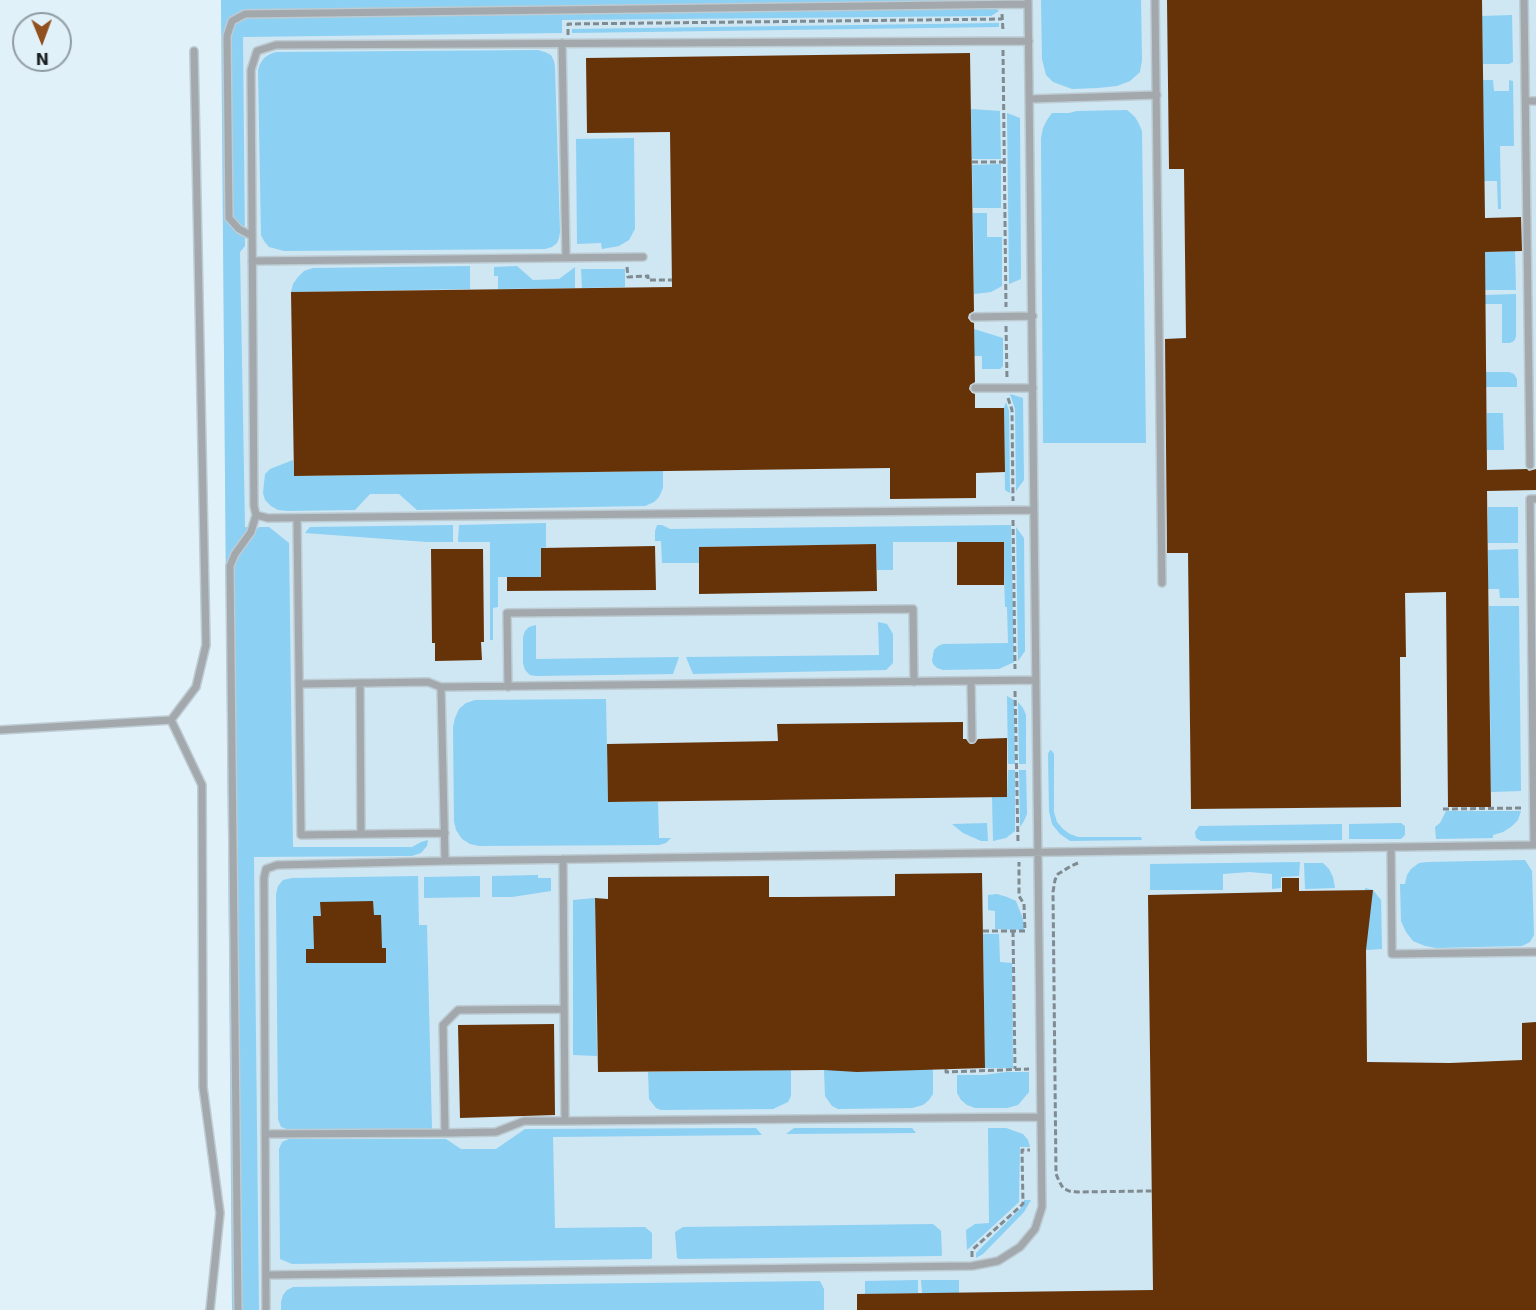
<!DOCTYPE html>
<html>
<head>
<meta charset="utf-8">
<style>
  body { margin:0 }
  #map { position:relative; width:1536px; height:1310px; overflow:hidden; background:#e1f1f9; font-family:"DejaVu Sans",sans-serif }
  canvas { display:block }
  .north { position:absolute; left:12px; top:12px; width:60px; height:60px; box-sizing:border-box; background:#e1f1f9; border:2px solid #919da3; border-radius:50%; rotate:179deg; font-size:16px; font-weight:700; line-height:24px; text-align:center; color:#1a2023 }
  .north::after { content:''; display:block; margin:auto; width:21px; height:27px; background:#92501e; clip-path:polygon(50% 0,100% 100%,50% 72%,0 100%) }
</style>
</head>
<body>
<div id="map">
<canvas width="1536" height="1310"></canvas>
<div class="north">N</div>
</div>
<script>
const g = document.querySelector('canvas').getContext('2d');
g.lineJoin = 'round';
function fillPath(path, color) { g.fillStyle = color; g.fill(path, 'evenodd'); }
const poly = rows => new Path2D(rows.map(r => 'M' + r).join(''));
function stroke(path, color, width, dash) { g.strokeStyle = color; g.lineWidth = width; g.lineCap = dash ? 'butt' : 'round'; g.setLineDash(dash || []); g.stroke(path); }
fillPath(poly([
  [221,0,1536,0,1536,1310,232,1310]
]), '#cfe6f3');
fillPath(poly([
  [221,0,987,0,999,11,991,16,562,20,562,33,243,37,245,246,240,252,245,527,247,527,247,531,233,552,259,527,269,527,289,543,293,847,412,847,421,842,428,840,427,846,421,853,412,856,254,857,259,1310,232,1310],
  [1041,0,1141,0,1142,60,1140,72,1130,81,1117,86,1098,88,1072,89,1053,82,1046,75,1042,59],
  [1512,15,1513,62,1509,64,1483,64,1482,16],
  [999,23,999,27,572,33,572,29],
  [538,50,545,52,551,55,554,61,555,67,560,232,559,238,557,243,552,247,545,249,284,251,269,247,264,241,261,235,258,70,260,64,264,58,270,54,276,52],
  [1483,80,1493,80,1494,91,1509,91,1509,80,1513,81,1514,146,1500,146,1501,209,1498,209,1497,181,1484,181],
  [971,109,1000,111,1001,159,972,159],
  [1127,110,1135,117,1139,124,1142,131,1146,443,1043,443,1041,138,1043,128,1047,120,1052,113,1069,113,1077,111],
  [1007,113,1020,118,1021,279,1009,284],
  [634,138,635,229,629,240,619,246,602,249,601,243,577,244,576,139],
  [1001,164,1001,208,973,208,972,165],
  [973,213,987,213,987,237,1002,237,1002,286,991,292,974,294],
  [1515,251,1516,290,1485,290,1485,252],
  [470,266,470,289,291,292,293,284,298,277,304,271,313,268],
  [517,266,533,280,559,279,575,267,575,288,498,289,498,276,494,276,494,267],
  [581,269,625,269,625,287,582,288],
  [1516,294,1516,337,1514,341,1510,343,1502,343,1502,304,1485,304,1485,295],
  [974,329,1003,338,1003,366,1000,369,982,369,982,356,974,356],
  [1486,372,1509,372,1514,374,1517,379,1517,387,1486,387],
  [1010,394,1023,398,1024,480,1016,491,1015,409],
  [1006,402,1009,411,1010,493,1005,490,1004,408],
  [1487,413,1503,413,1504,450,1487,450],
  [293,460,294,476,663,471,663,488,659,497,654,502,645,506,417,510,399,494,370,494,355,510,287,511,278,510,271,506,265,500,263,493,265,474,270,469],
  [1488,507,1518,507,1518,543,1488,543],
  [546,523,546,547,541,548,542,590,537,591,536,577,498,577,498,607,493,608,493,640,490,640,490,542,458,542,459,525],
  [453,525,453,542,427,542,305,533,310,527],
  [657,525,662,525,670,529,1011,525,1014,662,999,669,943,670,937,668,933,664,932,660,934,650,938,646,943,644,1008,643,1007,607,1005,607,1003,542,893,542,893,570,877,570,876,544,699,547,699,563,662,563,661,541,655,541,655,531],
  [1016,527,1024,538,1025,651,1018,661],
  [1518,549,1519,598,1500,598,1499,589,1488,589,1488,550],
  [1489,606,1519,606,1521,791,1491,792],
  [878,622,887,624,893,634,893,663,886,670,693,674,686,657,879,655],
  [536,625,536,659,679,657,673,674,536,676,530,675,525,670,523,663,523,637,525,631,529,627],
  [1007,696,1014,700,1015,764,1008,764],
  [606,699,608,802,658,802,659,838,671,838,666,843,659,845,479,846,470,844,462,839,456,830,454,821,453,727,455,718,459,709,466,703,475,700],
  [1018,702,1023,708,1026,715,1026,764,1019,764],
  [1050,750,1052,751,1054,754,1054,812,1057,822,1063,829,1070,834,1078,837,1141,837,1142,840,1070,841,1060,834,1052,824,1049,811,1048,754],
  [1008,770,1015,770,1015,831,1006,838,993,841,992,797,1007,797],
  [1019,770,1026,770,1027,814,1024,821,1020,827],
  [1446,811,1521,811,1518,820,1511,827,1503,832,1493,835,1493,838,1436,839,1435,827,1440,823],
  [987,823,988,841,981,841,963,833,952,824],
  [1401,823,1405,826,1405,835,1401,839,1349,839,1349,824],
  [1342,824,1342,840,1201,841,1196,838,1195,832,1199,826],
  [1525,860,1532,871,1534,935,1530,942,1522,946,1436,948,1425,946,1413,941,1406,932,1401,921,1400,884,1405,884,1407,875,1411,869,1419,863,1428,862],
  [1300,862,1299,876,1281,877,1281,888,1272,889,1272,874,1249,872,1223,874,1223,890,1150,890,1150,864],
  [1304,863,1323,863,1329,869,1333,877,1335,888,1305,889],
  [538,875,538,878,551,878,551,891,512,897,492,897,492,876],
  [418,876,419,925,427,925,432,1129,289,1130,281,1127,278,1119,276,894,278,886,283,880,292,878],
  [480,876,480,897,424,898,424,877],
  [1365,888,1373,890,1381,900,1382,949,1366,950],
  [997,894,1007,897,1016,901,1023,919,1024,930,995,929,995,911,988,910,988,895],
  [595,898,597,1056,573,1055,573,900],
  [983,934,999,934,1000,962,1012,963,1013,1068,985,1068],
  [933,1069,933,1094,929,1100,923,1105,912,1108,838,1109,832,1106,825,1096,824,1070],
  [791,1070,791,1096,788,1102,773,1109,661,1110,656,1108,649,1099,648,1072],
  [1006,1072,1029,1072,1029,1092,1018,1105,1007,1108,975,1108,967,1105,961,1100,957,1093,957,1075,984,1075],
  [756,1128,762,1135,553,1137,555,1228,645,1227,652,1233,652,1258,651,1259,292,1264,280,1259,279,1149,282,1142,289,1139,446,1139,461,1149,496,1149,525,1129],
  [794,1128,912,1128,916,1133,786,1134],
  [988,1128,1006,1128,1023,1134,1028,1140,1030,1147,1020,1147,1019,1202,967,1250,966,1230,975,1224,989,1223],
  [1024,1200,1031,1200,1024,1212,983,1254,976,1258,976,1253,1024,1205],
  [933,1224,941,1231,942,1255,941,1256,679,1259,677,1258,675,1232,683,1227],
  [918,1280,918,1293,865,1294,865,1281],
  [921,1280,959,1280,959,1293,922,1293],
  [820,1281,824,1289,824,1310,281,1310,281,1302,283,1295,287,1290,293,1287]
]), '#8cd0f3');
fillPath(poly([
  [1167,0,1482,0,1485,218,1521,217,1522,251,1485,252,1487,470,1527,469,1529,471,1536,469,1536,490,1487,491,1491,807,1448,807,1446,592,1405,593,1406,657,1400,657,1401,807,1191,809,1188,553,1167,553,1165,339,1186,338,1184,169,1169,169],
  [970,53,974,311,969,314,968,318,971,322,974,323,975,382,970,385,969,389,972,393,975,394,975,408,1004,408,1005,472,976,473,976,498,890,499,890,468,294,476,291,292,672,287,670,132,587,133,586,58],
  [957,542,1004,542,1004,585,957,585],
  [876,544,877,591,699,594,699,547],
  [655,546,656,590,507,591,507,577,541,577,541,548],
  [431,549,483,549,484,642,481,642,482,660,435,661,435,643,432,643],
  [963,722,963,739,966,739,970,744,975,743,978,739,1007,738,1007,797,608,802,607,744,778,741,777,724],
  [982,873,985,1068,857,1072,824,1070,598,1072,595,898,608,899,608,877,769,876,769,897,797,897,895,896,895,874],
  [1282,878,1299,878,1299,891,1373,890,1366,950,1367,1062,1450,1063,1522,1060,1522,1023,1536,1022,1536,1310,857,1310,857,1294,1153,1290,1148,895,1282,892],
  [373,901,374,915,381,915,382,948,386,948,386,963,306,963,306,949,314,949,313,916,321,916,320,902],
  [554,1024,555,1115,460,1118,458,1025]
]), '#663308');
const service = poly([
  [1155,0,1162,583],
  [1524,0,1530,465],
  [1029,41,276,45,257,51,251,70,254,506,256,515,268,518,1034,510],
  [562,43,566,258],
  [1030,99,1157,95],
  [1526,101,1536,101],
  [252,236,239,229,229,218,227,36,232,21,245,14,1028,4],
  [252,261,643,257],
  [974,317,1033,316],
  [975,388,1033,388],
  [297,518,301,835,445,833],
  [1036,680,441,687,445,861,1536,845],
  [971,681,972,739],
  [360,683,361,834],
  [299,684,428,682,441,687],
  [508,687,507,613,913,609,914,682],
  [171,720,202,785,203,1087,220,1213,210,1310],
  [0,730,171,720,196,687,206,645,194,51],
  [1534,845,1530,499,1536,499],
  [1391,848,1392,954,1536,952],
  [563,859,565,1121,1041,1117],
  [445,1133,496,1132,524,1121,565,1121],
  [265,1134,445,1133,443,1025,458,1010,564,1009],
  [266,1275,972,1266,998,1261,1020,1247,1035,1229,1042,1207,1028,0],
  [238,1310,230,566,235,554,251,532,256,515],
  [266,1310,264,878,266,869,277,865,445,861]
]);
stroke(service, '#bdcbd2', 10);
stroke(poly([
  [1002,14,1003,31],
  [568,35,568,24,1002,19],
  [1003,50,1006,307],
  [972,162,1003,162],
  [627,267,628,277,648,276,648,280,672,280],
  [1006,326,1007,379],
  [1008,398,1012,410,1013,501],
  [1013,520,1015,669],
  [1015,691,1018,843],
  [1443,809,1524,808],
  [1078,863,1071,866,1058,874,1055,880,1053,892,1056,1174,1059,1181,1063,1188,1069,1191,1077,1192,1152,1191],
  [983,931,1025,931,1024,904,1019,896,1019,862],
  [1013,931,1015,1069],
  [946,1069,946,1072,1029,1069],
  [972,1257,972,1250,1023,1204,1022,1150,1030,1150]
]), '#7f8b90', 3, [6, 3]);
stroke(service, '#a2a8ac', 7);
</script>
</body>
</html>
